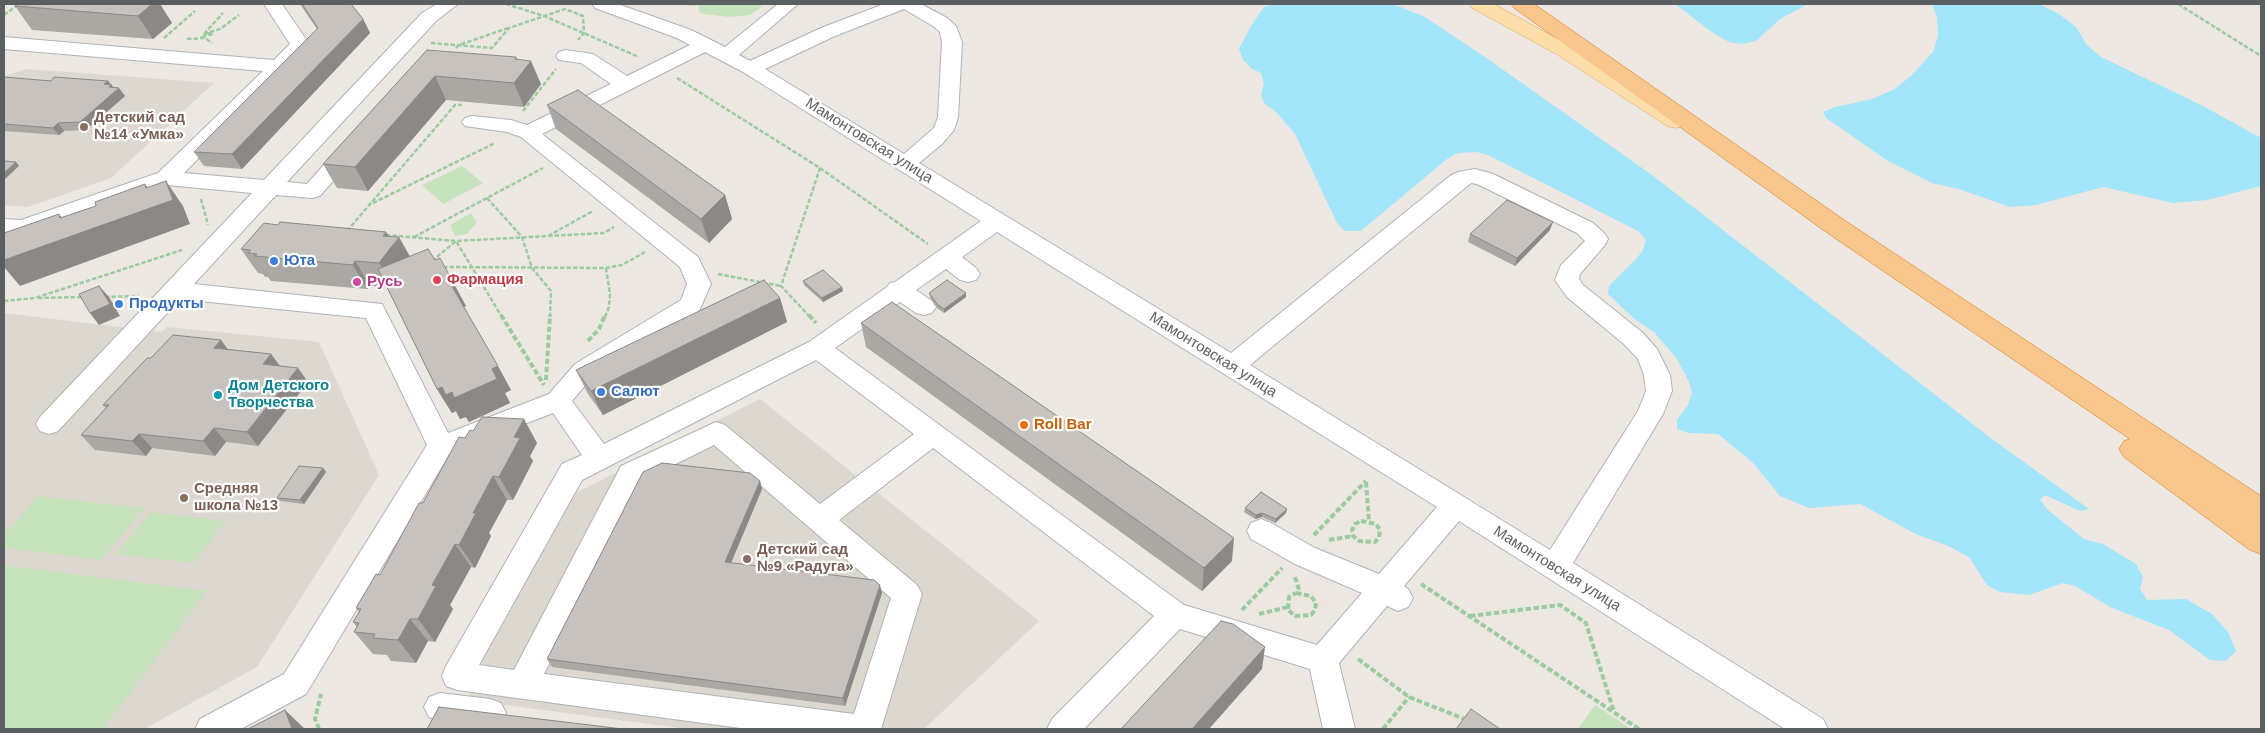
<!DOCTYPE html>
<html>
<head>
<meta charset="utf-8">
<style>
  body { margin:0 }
  #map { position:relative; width:2265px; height:733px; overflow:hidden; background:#ece7e1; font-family:Arial,sans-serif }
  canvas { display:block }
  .frame { position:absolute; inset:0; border:5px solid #5a5f61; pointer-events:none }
</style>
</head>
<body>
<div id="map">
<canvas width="2265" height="733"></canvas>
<div class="frame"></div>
</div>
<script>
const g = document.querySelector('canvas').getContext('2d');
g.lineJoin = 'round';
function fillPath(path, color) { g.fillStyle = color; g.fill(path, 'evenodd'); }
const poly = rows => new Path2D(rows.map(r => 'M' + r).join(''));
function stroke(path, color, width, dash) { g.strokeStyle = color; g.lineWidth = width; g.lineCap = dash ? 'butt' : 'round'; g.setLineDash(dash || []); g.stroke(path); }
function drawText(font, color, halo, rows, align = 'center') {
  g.font = font + ' Arial,sans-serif'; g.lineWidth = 4.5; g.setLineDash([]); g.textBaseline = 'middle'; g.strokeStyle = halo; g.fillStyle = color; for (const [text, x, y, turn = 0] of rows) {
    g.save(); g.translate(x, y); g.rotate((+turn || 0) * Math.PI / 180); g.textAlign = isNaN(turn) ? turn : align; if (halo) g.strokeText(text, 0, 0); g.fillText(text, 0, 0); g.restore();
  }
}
fillPath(poly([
  [27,69,214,83,111,178,28,207,4,205,4,76],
  [4,313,161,332,167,327,319,342,379,475,257,667,144,729,4,729],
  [760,399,1039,621,924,729,687,729,467,700,486,665,475,663,566,498]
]), '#dcd7cf');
fillPath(poly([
  [684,4,762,4,762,5,758,10,749,15,729,17,704,14,699,12,699,6,690,6],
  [462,166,483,183,443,204,422,185],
  [471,213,477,222,467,234,455,236,450,225],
  [39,496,144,508,101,560,4,548,4,535],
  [151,512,226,521,193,563,116,554],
  [4,565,207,591,103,729,15,729,4,728],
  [1595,705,1631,729,1578,729]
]), '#c6e3be');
fillPath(poly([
  [1274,4,1393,4,1425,17,1485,57,1652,175,1992,439,2089,509,2080,511,2045,495,2040,500,2048,510,2084,539,2103,544,2136,564,2143,577,2140,589,2147,600,2186,599,2212,614,2228,632,2236,651,2226,661,2210,660,2169,630,2110,607,2075,586,2063,583,2029,595,2000,592,1987,585,1969,557,1948,546,1916,534,1860,504,1809,508,1780,496,1753,463,1718,434,1689,433,1677,429,1677,420,1688,405,1692,393,1689,382,1677,359,1654,332,1633,318,1608,294,1609,286,1637,258,1643,250,1646,240,1638,231,1488,155,1477,152,1458,153,1447,159,1361,231,1345,231,1337,223,1295,134,1277,113,1264,103,1261,95,1264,83,1261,73,1252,69,1243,60,1239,49,1251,26,1264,7],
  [1675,4,1808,4,1780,19,1756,41,1742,44,1729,42,1713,33],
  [1932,4,2039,4,2059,14,2077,28,2086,44,2101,57,2201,105,2261,138,2261,186,2207,200,2173,203,2103,187,2036,205,2010,207,1959,189,1932,183,1888,161,1826,118,1823,112,1835,107,1872,99,1895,89,1913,74,1933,52,1938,36,1937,17]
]), '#a3e5fa');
const minor = poly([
  [264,4,282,4,310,45,184,173,264,180,422,13,437,4,458,4,436,21,287,182,307,184,344,142,351,141,358,142,361,147,358,152,320,196,312,198,276,195,194,284,382,304,448,433,549,394,575,364,681,300,687,284,680,267,521,137,507,132,465,126,462,122,465,118,472,116,511,120,527,125,611,84,581,63,559,60,556,56,559,52,566,50,593,54,627,76,690,45,677,38,595,8,592,4,618,4,691,30,725,47,778,4,798,4,739,55,750,61,821,28,884,4,921,4,947,18,956,26,962,42,958,117,954,130,942,144,919,163,1231,353,1450,176,1458,172,1475,169,1493,174,1593,223,1605,234,1608,239,1605,245,1580,274,1579,279,1583,285,1643,333,1657,349,1670,375,1672,391,1663,414,1573,563,1823,719,1828,729,1785,729,1459,521,1404,586,1408,589,1413,598,1408,607,1398,611,1387,606,1339,663,1355,729,1323,729,1310,669,1180,629,1084,729,1047,729,1052,719,1154,616,933,448,839,520,917,585,922,594,881,729,748,729,457,690,446,686,442,676,446,666,562,464,582,455,553,413,450,453,306,694,241,729,195,729,200,719,284,674,427,445,366,318,180,299,58,431,49,434,40,431,36,424,40,417,252,193,167,185,22,234,4,233,4,219,21,220,158,173,263,71,4,49,4,37,274,60,290,44,264,4],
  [904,9,933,26,940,32,942,42,938,117,934,128,904,154,765,69,835,36,904,9],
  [705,52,743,72,981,221,895,282,890,283,887,287,809,342,604,444,572,401,593,376,699,311,711,284,698,257,542,134,705,52],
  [1471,183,1477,184,1577,233,1585,241,1561,265,1555,280,1567,297,1625,345,1638,359,1644,375,1646,391,1638,411,1550,550,1250,365,1471,183],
  [997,232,1437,507,1379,574,1315,548,1271,523,1261,519,1251,523,1247,531,1251,539,1295,564,1362,593,1317,645,1184,605,835,348,900,302,916,313,924,315,932,313,936,307,932,301,916,290,946,269,960,280,968,282,976,280,980,274,976,268,962,257,997,232],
  [816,360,914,434,820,504,725,425,716,422,621,466,514,670,479,665,582,480,816,360],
  [714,445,891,598,854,714,544,674,641,481,714,445],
  [440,693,490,699,501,703,506,713,501,723,490,727,440,721,429,717,424,707,429,697,440,693]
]);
const major = poly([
  [1469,4,1494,4,1572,47,1683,116,1686,121,1683,126,1675,128,1667,126,1558,55,1472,8,1469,4]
]);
const highway = poly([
  [1511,4,1534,4,1847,222,2261,496,2261,554,2250,550,2124,457,2119,449,2124,441,2130,439,1829,234,1514,8,1511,4]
]);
stroke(minor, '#afb3b6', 2);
stroke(major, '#e9a65d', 1);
stroke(highway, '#e2740c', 1);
stroke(poly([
  [506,4,544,16,639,57],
  [2178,4,2261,56],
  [4,15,19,4],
  [210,32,220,29,239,15],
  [207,33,213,34,202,37,207,33],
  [204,34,223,13],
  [164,38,195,11],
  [187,39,205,38,212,43],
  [431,43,492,48,509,28,565,9,583,16,584,33,578,40],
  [456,48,459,45,508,28],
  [677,78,820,168,928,244],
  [523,111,556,69],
  [487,198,522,237,532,268,551,291,550,317],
  [201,199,208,225],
  [373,203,495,143],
  [347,231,455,105,462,105],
  [386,235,456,241,502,317],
  [548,236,593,211],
  [414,237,543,168],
  [432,261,456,241,604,233,614,227],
  [443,267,606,268,622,265,645,252],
  [718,274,781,286],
  [105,297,139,296],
  [38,298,84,297],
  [4,301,35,298,182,250],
  [605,317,609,307,610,294,606,268],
  [810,317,781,286,820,168]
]), '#9ccba0', 2.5, [4.5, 2]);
stroke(poly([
  [501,315,544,385],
  [809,315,816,323],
  [588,341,599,329,605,315],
  [546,380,550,315],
  [1366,482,1369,521],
  [1361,521,1376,524,1380,530,1379,537,1375,542,1359,541,1353,536,1352,530,1355,524,1361,521],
  [1314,535,1366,481],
  [1329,540,1353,536],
  [1295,577,1300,593],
  [1421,584,1639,729],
  [1296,593,1311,596,1316,603,1315,610,1311,615,1295,616,1288,610,1289,597,1296,593],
  [1242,610,1282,568],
  [1259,614,1288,607],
  [1470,616,1560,605,1586,623,1614,712],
  [1358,659,1409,697,1467,720],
  [319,729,315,719,321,694],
  [1383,729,1409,697]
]), '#9ccba0', 4, [5.5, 2.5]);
fillPath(minor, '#fff');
fillPath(major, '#fadda8');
fillPath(highway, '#f7c78d');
fillPath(poly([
  [160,4,172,23,153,39,32,30,15,6],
  [300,4,351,4,363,19,370,33,242,169,204,166,194,152,317,29],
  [427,50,517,60,541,84,524,107,446,100,368,191,337,188,323,164],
  [4,77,51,81,108,81,114,88,125,96,86,130,64,131,59,135,4,131],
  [547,105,725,195,732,219,709,243,556,129],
  [1550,230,1515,266,1468,242,1470,234],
  [386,232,389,236,410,257,435,260,466,306,464,307,511,390,505,393,510,403,469,422,466,417,460,419,456,411,452,413,437,389,387,287,370,286,367,289,271,281,268,277,265,277,263,274,258,273,241,249],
  [803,281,842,287,843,291,823,302,804,285],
  [929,293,966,293,966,297,944,313,937,308,930,297],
  [780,298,787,322,603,415,588,394,576,370],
  [861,323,1232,561,1202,591,866,347],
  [221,340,227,349,271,354,280,366,308,382,258,446,226,442,215,456,152,448,146,456,95,450,81,435,106,408,103,405,151,358],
  [465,438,537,443,530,456,533,461,513,500,507,500,489,533,491,536,475,568,471,567,450,605,453,609,435,642,428,641,416,663,391,661,387,655,373,654,354,632,357,627,353,622,359,612,356,608,380,575,423,503],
  [323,468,326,472,304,504,280,501,277,498],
  [760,481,762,489,731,563,882,593,845,706,552,667,547,659],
  [1245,508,1286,513,1275,523,1262,517,1255,519,1244,512]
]), '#aba7a3');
fillPath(poly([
  [152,4,160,4,172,23,153,39,138,16],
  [363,19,370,33,242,169,232,154],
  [516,57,522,72,531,61,541,84,524,107,514,83,515,59],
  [435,76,446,100,368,191,355,167],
  [108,81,116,91,119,88,125,96,86,130,80,122,104,84],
  [58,123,64,131,59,135,53,128],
  [16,162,19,166,4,180,4,173],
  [166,181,183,206,190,224,20,286,4,267,4,260,60,218,59,214,76,235,146,188,145,184,160,205],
  [725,195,732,219,709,243,701,219],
  [1553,222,1550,230,1515,266,1517,258],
  [386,232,394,245,399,237,413,262,394,288,379,263,383,236],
  [355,261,370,286,367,289,353,265],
  [453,282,466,306,463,307,450,283],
  [99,286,109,297,120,316,99,325,90,313],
  [842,287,843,291,823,302,822,298],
  [966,293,966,297,944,313,944,309],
  [780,298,787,322,603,415,591,391],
  [221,340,232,355,214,348],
  [271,354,282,369,263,364],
  [498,366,511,390,505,393,510,403,469,422,466,417,460,419,456,411,452,413,437,389],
  [298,368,308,382,258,446,247,432],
  [524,419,537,443,530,456,533,461,513,500,499,477,514,437],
  [214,428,226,442,215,456,203,441],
  [139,434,152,448,146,456,132,441],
  [323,468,326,472,304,504,300,500],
  [493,476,507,500,489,533,491,536,475,568,459,545,473,513],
  [760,481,762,489,728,570,725,562],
  [1287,509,1286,513,1275,523,1276,519],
  [1262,513,1262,517,1255,519,1256,515],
  [1234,538,1232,561,1202,591,1204,568],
  [455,544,471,567,450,605,453,609,435,642,418,619,432,585],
  [880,585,882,593,845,706,843,698],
  [410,619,428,641,416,663,398,640],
  [1265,647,1262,669,1209,729,1192,729],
  [285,710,305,729,292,729]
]), '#8b8885');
const building = poly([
  [19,4,152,4,138,16,15,6,19,4],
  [302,4,351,4,363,19,232,154,194,152,318,28,302,4],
  [427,50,516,57,515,59,531,61,514,83,435,76,355,167,323,164,427,50],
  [4,77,51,81,54,77,108,81,104,84,112,85,109,87,119,88,80,122,58,123,53,128,4,124,4,77],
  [578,90,725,195,701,219,547,105,578,90],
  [4,161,16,162,4,173,4,161],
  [166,181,173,200,4,260,4,233,59,214,60,218,96,206,95,202,145,184,146,188,166,181],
  [1507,200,1553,222,1517,258,1470,234,1507,200],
  [280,222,386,232,383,236,399,237,379,263,355,261,353,265,254,256,257,254,248,253,251,250,241,249,264,223,278,225,280,222],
  [428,249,435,260,440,258,453,282,450,283,498,366,492,369,497,379,454,398,452,392,446,395,442,387,437,389,378,269,428,249],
  [823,270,842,287,822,298,803,281,823,270],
  [764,280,780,298,591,391,576,370,764,280],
  [947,280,966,293,944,309,937,304,929,293,947,280],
  [99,286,110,304,90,313,79,294,99,286],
  [892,302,1234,538,1204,568,861,323,892,302],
  [173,335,221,340,214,348,271,354,263,364,298,368,247,432,214,428,203,441,139,434,132,441,81,435,109,405,103,405,147,358,151,358,173,335],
  [482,417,524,419,514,437,520,438,499,477,493,476,473,513,476,513,459,545,455,544,432,585,436,586,418,619,410,619,398,640,373,638,375,634,354,632,359,623,353,622,361,609,356,608,376,574,380,575,419,503,423,503,459,437,465,438,470,430,473,431,482,417],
  [662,463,750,473,760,481,725,562,874,580,880,585,843,698,547,659,643,472,662,463],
  [299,466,323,468,300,500,277,498,299,466],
  [1261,492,1287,509,1276,519,1262,513,1256,515,1245,508,1261,492],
  [1221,621,1233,624,1265,647,1192,729,1121,729,1221,621],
  [439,707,623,729,427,729,439,707],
  [1471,709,1500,729,1456,729,1471,709],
  [285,710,292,729,248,729,285,710]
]);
fillPath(building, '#c7c2be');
stroke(building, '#8b8885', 1);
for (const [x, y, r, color] of [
  [84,127,5,"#8d6e63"],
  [274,261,5,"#3f7fe0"],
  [437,280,5,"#e0444e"],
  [357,282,5,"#d1479c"],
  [119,304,5,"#3f7fe0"],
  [601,392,5,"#3f7fe0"],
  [218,395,5,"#0f9aa8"],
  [1024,425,5,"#e8710a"],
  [184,498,5,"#8d6e63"],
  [747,559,5,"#8d6e63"]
]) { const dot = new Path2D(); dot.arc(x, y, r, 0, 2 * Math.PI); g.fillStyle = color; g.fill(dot); stroke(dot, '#fff', 2); }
drawText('bold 15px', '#785e54', '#fff', [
  ["Детский сад",94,118],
  ["№14 «Умка»",94,135],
  ["Средняя",194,489],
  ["школа №13",194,506],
  ["Детский сад",757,550],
  ["№9 «Радуга»",757,567]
], 'left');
drawText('15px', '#5a5f61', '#fff', [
  ["Мамонтовская улица",869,141,32],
  ["Мамонтовская улица",1213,355,32],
  ["Мамонтовская улица",1557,569,32]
]);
drawText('bold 15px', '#366cbe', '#fff', [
  ["Юта",284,261],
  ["Продукты",129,304],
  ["Салют",611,392]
], 'left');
drawText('bold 15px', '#be3a42', '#fff', [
  ["Фармация",447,280]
], 'left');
drawText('bold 15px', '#b23c85', '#fff', [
  ["Русь",367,282]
], 'left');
drawText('bold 15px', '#0d838f', '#fff', [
  ["Дом Детского",228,386],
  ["Творчества",228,403]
], 'left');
drawText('bold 15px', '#c56008', '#fff', [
  ["Roll Bar",1034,425]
], 'left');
</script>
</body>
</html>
